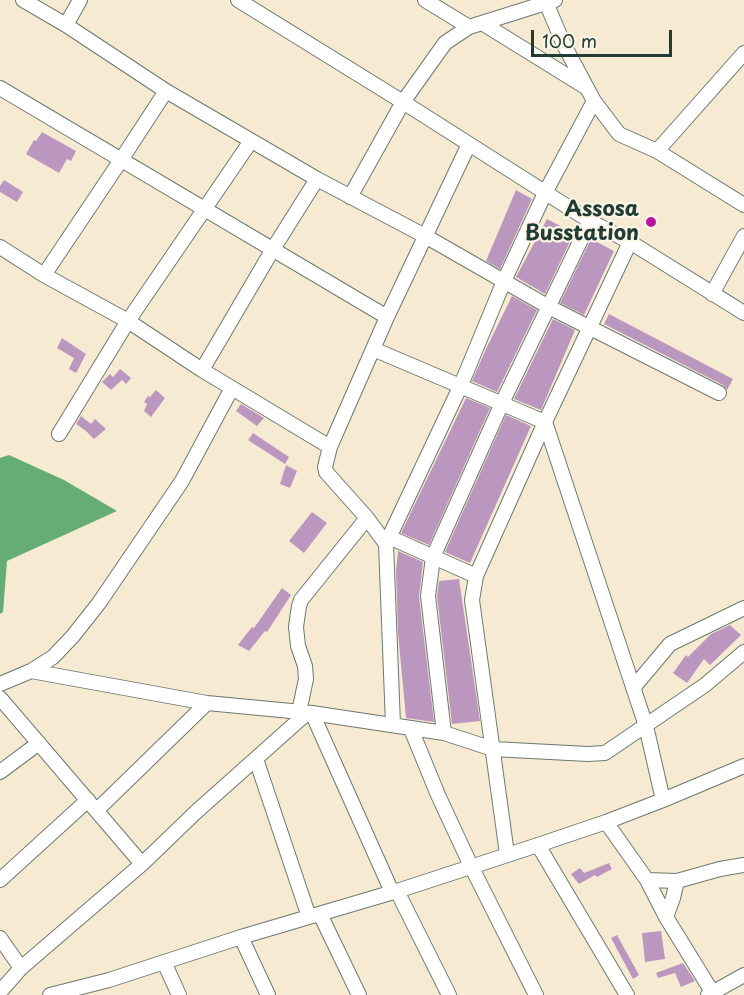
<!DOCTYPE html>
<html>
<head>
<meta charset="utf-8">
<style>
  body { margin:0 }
  #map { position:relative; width:744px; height:995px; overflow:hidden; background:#f7ead3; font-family:"Playpen Sans",sans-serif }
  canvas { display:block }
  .scale { position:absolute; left:531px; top:30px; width:141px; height:27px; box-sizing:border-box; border:3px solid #1f3d34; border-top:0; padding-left:8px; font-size:18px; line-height:21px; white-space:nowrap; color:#1f3d34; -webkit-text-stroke:4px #fcf5e5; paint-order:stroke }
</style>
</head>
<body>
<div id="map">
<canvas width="744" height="995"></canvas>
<div class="scale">100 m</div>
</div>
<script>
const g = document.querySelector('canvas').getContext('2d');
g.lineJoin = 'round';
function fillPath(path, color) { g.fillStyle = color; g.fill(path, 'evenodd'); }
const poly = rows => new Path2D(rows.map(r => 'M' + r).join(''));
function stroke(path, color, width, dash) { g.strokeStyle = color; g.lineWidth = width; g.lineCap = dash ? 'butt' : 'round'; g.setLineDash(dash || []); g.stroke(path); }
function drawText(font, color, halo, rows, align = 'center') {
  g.font = font + ' "Playpen Sans",sans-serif'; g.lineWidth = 4.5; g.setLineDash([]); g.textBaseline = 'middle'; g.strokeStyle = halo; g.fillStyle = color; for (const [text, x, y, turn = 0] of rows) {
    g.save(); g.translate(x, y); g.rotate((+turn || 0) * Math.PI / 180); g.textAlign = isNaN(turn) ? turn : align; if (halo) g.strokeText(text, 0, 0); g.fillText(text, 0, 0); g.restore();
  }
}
fillPath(poly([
  [9,455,64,480,117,511,7,561,3,612,0,614,0,458]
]), '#65ad74');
fillPath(poly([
  [42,132,76,151,71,161,67,159,59,173,26,154,34,140,36,141],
  [4,180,23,192,17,202,0,192,0,186],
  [516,190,532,199,500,269,486,261],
  [547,219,574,233,545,294,516,277],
  [591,239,614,251,584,315,560,303],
  [512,296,537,310,497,392,472,381,487,347],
  [609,314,733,379,727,390,723,385,604,324],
  [553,319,575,330,541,410,514,399],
  [62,338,86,354,76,373,69,369,74,358,57,348],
  [120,369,131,378,126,384,122,380,111,390,102,382,110,374,113,377],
  [156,390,165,398,151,417,144,411,147,404,144,402,148,396,150,397],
  [466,398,490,408,429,545,401,533],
  [241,404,264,418,257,426,236,411],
  [506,415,531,426,470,563,445,552],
  [81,416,91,424,95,419,106,429,94,439,86,431,76,424],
  [253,433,289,457,285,464,248,440],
  [286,465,297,471,290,488,280,484],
  [312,512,327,523,304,553,289,541],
  [398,551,423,562,419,597,434,722,406,718,398,633,396,571],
  [459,579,480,721,452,724,437,596,439,581],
  [282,588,291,595,267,632,265,631,249,651,238,645,252,627,254,628],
  [730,625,741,635,710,665,704,659,687,683,673,673,686,655,688,657,711,634],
  [609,863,612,869,597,877,595,875,579,884,571,874,580,868,584,873],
  [661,931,665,959,645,962,642,933],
  [617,935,639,975,633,979,611,938],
  [683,963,695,981,681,987,675,973,658,978,656,973]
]), '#bb97bf');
const minor = poly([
  [23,0,66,25,166,91,317,179,425,236,549,307,719,393],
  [238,0,403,102,590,221,630,242,744,313],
  [425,0,469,27],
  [545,0,564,45,594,101,619,134,657,151,744,205],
  [482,23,587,88],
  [66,25,80,0],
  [0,88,387,317],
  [657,151,744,53],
  [350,197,403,102,445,43,469,27,555,0],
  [0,247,44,275,128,321,202,370,330,447,325,467,326,472,367,518,386,544],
  [44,275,121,160,166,91],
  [712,294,744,236],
  [373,349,545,422,646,726,663,800],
  [202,370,273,249,317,179],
  [59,434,128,321,251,141],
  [330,447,387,317,469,144],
  [389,537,476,576],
  [31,671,53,657,73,636,99,603,182,481,232,388],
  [0,684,31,671,207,703,312,713,444,733,493,749,588,754,605,753,705,685,744,652],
  [633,688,670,644,744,608],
  [0,698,142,864],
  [299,712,306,679,305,666,298,646,296,627,299,606,301,600,367,518],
  [312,713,392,892],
  [393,725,386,544,461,385,504,281,545,193,594,101],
  [411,729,438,795,471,866,536,995],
  [444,733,428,596,433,557,502,403,590,221],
  [256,759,309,917],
  [0,772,39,743],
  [97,810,207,703],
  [606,822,647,880,666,917,714,995],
  [538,845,627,995],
  [507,854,472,600,476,576,545,422,630,242],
  [0,880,88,800],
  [647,880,677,881],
  [397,891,449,995],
  [320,914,359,995],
  [666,917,673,898,677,881,720,869,744,865],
  [241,937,268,995],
  [0,938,21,968,0,992],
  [164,962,179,995],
  [21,968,142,864,196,812,307,713],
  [50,995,109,980,241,937,397,891,538,845,606,822,663,800,744,766],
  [708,995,744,975]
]);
stroke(minor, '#6b7a6c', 16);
stroke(minor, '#fff', 14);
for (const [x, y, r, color] of [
  [651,222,6,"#b5179e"]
]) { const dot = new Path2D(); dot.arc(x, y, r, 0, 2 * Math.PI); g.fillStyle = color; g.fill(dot); stroke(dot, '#fcf5e5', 2); }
drawText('bold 21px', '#1f3d34', '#fcf5e5', [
  ["Assosa",639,210],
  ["Busstation",639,234]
], 'right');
</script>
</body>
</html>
